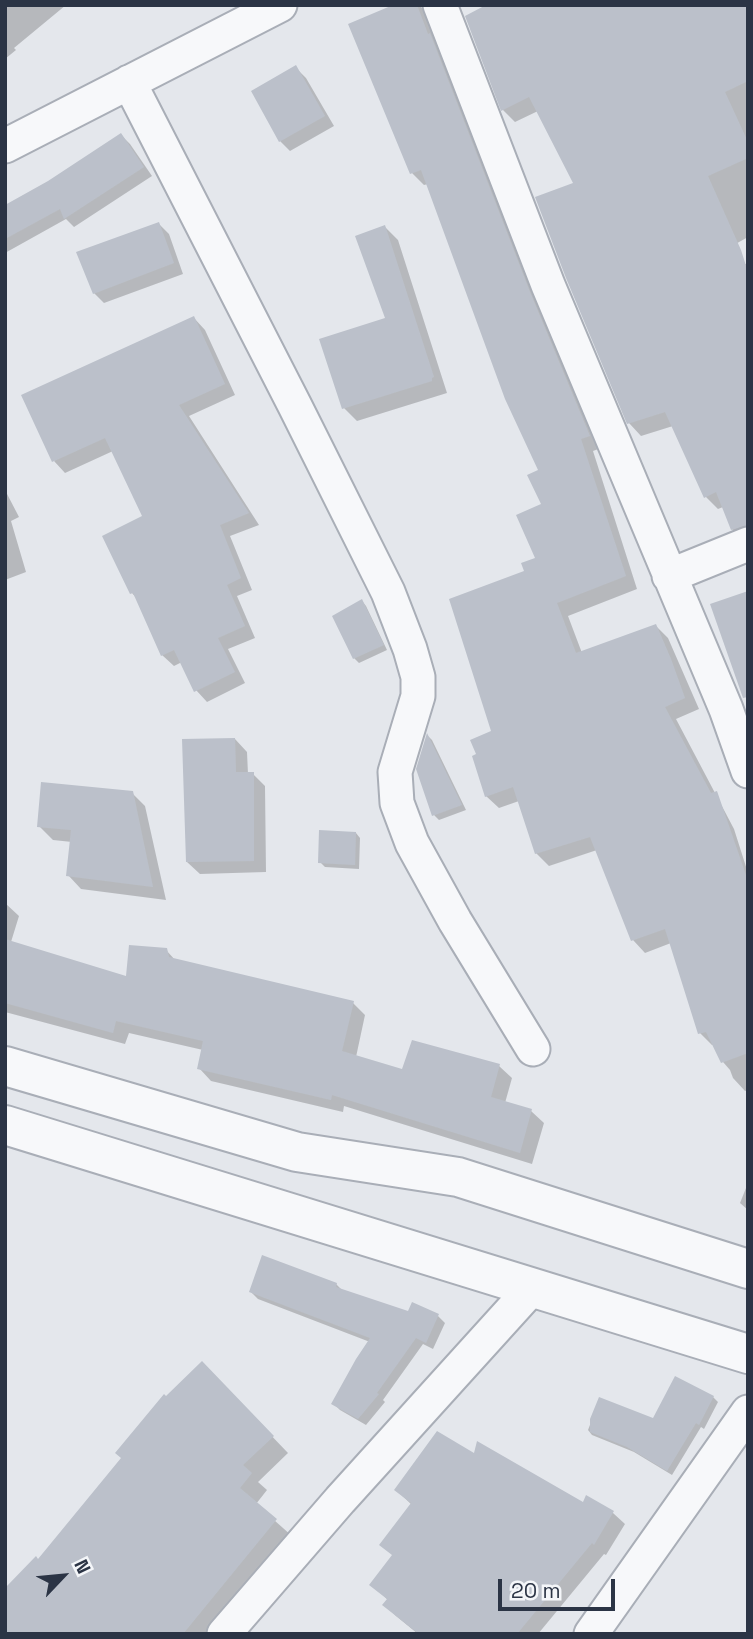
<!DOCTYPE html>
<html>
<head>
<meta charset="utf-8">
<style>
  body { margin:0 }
  #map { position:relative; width:753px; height:1639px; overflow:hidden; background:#e4e7ec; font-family:"Space Grotesk",sans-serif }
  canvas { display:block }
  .frame { position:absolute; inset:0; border:7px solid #2b3445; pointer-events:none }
  .north { position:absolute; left:28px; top:1541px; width:70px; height:70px; -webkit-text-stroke:5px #f4f6f9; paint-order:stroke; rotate:64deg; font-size:19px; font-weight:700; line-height:28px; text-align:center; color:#2b3445 }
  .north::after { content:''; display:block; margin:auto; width:24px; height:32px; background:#2b3445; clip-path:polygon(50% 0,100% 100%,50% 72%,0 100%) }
  .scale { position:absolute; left:498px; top:1579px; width:117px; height:32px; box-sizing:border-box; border:4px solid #2b3445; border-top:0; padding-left:9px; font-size:21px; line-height:24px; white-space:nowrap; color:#2b3445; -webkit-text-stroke:5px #f4f6f9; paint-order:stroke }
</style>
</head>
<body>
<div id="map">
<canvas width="753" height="1639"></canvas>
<div class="frame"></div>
<div class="north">N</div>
<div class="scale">20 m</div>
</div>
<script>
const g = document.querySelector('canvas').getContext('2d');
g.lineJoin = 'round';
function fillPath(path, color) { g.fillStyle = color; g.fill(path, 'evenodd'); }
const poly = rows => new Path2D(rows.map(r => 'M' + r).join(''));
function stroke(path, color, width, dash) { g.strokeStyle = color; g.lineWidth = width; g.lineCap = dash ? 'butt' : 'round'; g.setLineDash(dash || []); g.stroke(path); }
fillPath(poly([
  [5,5,66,5,14,48,16,50,5,59],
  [398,5,419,5,425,11,601,448,593,451,637,589,568,616,582,653,656,626,668,638,699,709,676,719,734,829,748,873,748,1090,745,1091,733,1078,730,1070,723,1062,714,1045,712,1045,700,1033,671,943,645,953,633,940,597,850,549,866,536,853,519,801,499,808,486,796,494,732,526,572,537,559,544,505,540,471,428,184,424,185,412,173],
  [748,5,748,237,702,263,711,279,748,263,748,541,745,542,732,529,723,507,718,509,706,497,673,426,641,436,629,423,575,184,538,111,515,122,503,110,467,17],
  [296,68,306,78,334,126,290,151,280,141],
  [121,135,130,144,152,176,74,227,66,219,5,253,5,207,48,183],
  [159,224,169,234,183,274,104,303,94,293],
  [385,227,398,240,447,393,357,421,344,408,322,340,387,319],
  [194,318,205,330,235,395,189,416,259,525,230,536,252,590,237,596,255,638,228,649,245,683,207,702,196,690,182,662,174,666,162,655,137,599,132,593,145,516,113,451,65,473,54,461],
  [5,490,19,517,11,521,26,572,5,580],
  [362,601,366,606,387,650,359,663,354,658],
  [428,736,432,740,466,810,439,820,434,815],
  [235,739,247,752,248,774,253,774,265,786,266,872,200,874,187,862],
  [132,793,145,806,166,900,81,889,68,875,72,842,53,840,39,826],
  [356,833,360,838,359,869,325,867,320,862],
  [5,903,19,916,11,942,128,978,166,950,176,961,353,1003,365,1015,356,1057,404,1072,499,1066,512,1078,505,1103,531,1111,544,1123,532,1164,344,1106,343,1112,211,1081,199,1068,203,1050,129,1033,125,1044,5,1012],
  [748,1183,748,1210,740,1203],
  [336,1284,343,1291,409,1314,438,1316,445,1323,433,1349,423,1344,383,1400,385,1402,366,1425,340,1410,333,1403,370,1342,258,1299,251,1292],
  [218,1380,288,1453,258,1482,267,1490,256,1504,292,1536,212,1634,8,1634,39,1561,123,1458,166,1399],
  [713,1397,718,1402,704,1429,701,1427,672,1475,634,1452,592,1435,588,1430,600,1399,654,1420],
  [475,1456,583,1504,587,1498,613,1513,625,1524,606,1555,604,1554,538,1634,418,1634,396,1616,385,1605,388,1600,372,1585,393,1556,412,1505,396,1490]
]), '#0003');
fillPath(poly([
  [393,5,417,5,428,34,430,33,530,292,590,436,581,439,626,576,557,603,576,653,656,624,671,659,685,698,665,707,711,793,717,791,748,881,748,1053,721,1063,706,1032,698,1034,665,929,631,941,590,837,535,854,513,787,485,797,472,756,476,754,470,740,491,731,449,599,524,571,521,563,535,558,516,515,541,504,527,475,538,470,505,399,421,170,410,174,348,24],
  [486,5,748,5,748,81,725,92,748,142,748,158,708,176,741,250,748,272,748,525,731,530,716,492,704,498,665,412,627,424,566,278,535,197,573,183,529,97,501,111,465,16],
  [296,65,325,116,279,142,251,91],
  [121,133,144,167,64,219,60,209,5,239,5,205,48,181],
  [159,222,174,263,93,294,76,252],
  [385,225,434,377,432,378,432,381,342,409,319,339,385,318,355,236],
  [194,316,225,384,179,405,249,513,220,525,241,578,227,585,245,626,218,638,235,672,194,692,174,650,161,656,133,593,130,594,102,536,142,516,105,438,52,462,21,395],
  [748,591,748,697,743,698,710,604],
  [362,599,384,645,353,659,332,616],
  [427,733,462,805,432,816,416,769],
  [235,738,236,772,254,772,254,861,186,862,182,739],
  [41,782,133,791,153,887,66,876,71,830,37,827],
  [319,830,356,832,355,865,318,863],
  [5,939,126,976,129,945,167,948,169,957,354,1001,342,1051,402,1069,412,1040,500,1064,491,1097,532,1109,520,1153,332,1095,331,1100,197,1069,203,1041,116,1021,113,1033,5,1003],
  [262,1255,337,1283,336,1287,408,1311,412,1302,439,1314,426,1343,416,1338,377,1393,379,1394,358,1419,331,1404,356,1359,370,1338,249,1292],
  [202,1361,274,1436,243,1465,252,1473,240,1488,277,1519,183,1634,5,1634,5,1588,36,1556,38,1559,121,1458,115,1453,164,1394,166,1396],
  [675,1376,714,1396,699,1425,696,1423,667,1471,627,1447,590,1432,590,1419,599,1397,653,1418],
  [437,1431,474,1453,477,1441,583,1502,586,1495,614,1511,594,1545,592,1543,517,1634,419,1634,382,1605,387,1599,369,1585,392,1555,379,1545,411,1503,394,1490]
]), '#bbc0ca');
const minor = poly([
  [440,5,548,285,726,709,748,771],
  [129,82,295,406,388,592,410,649,418,677,418,696,395,772,397,803,412,843,455,921,533,1049],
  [5,146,280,5],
  [669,576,748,544],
  [224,1634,340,1500,532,1288],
  [591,1634,748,1412]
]);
const tertiary = poly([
  [5,1066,297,1152,458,1177,748,1269],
  [5,1125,748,1354]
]);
stroke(minor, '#a9aeb7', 37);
stroke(tertiary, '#a9aeb7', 42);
stroke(minor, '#f7f8fa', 33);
stroke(tertiary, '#f7f8fa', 38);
</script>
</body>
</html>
